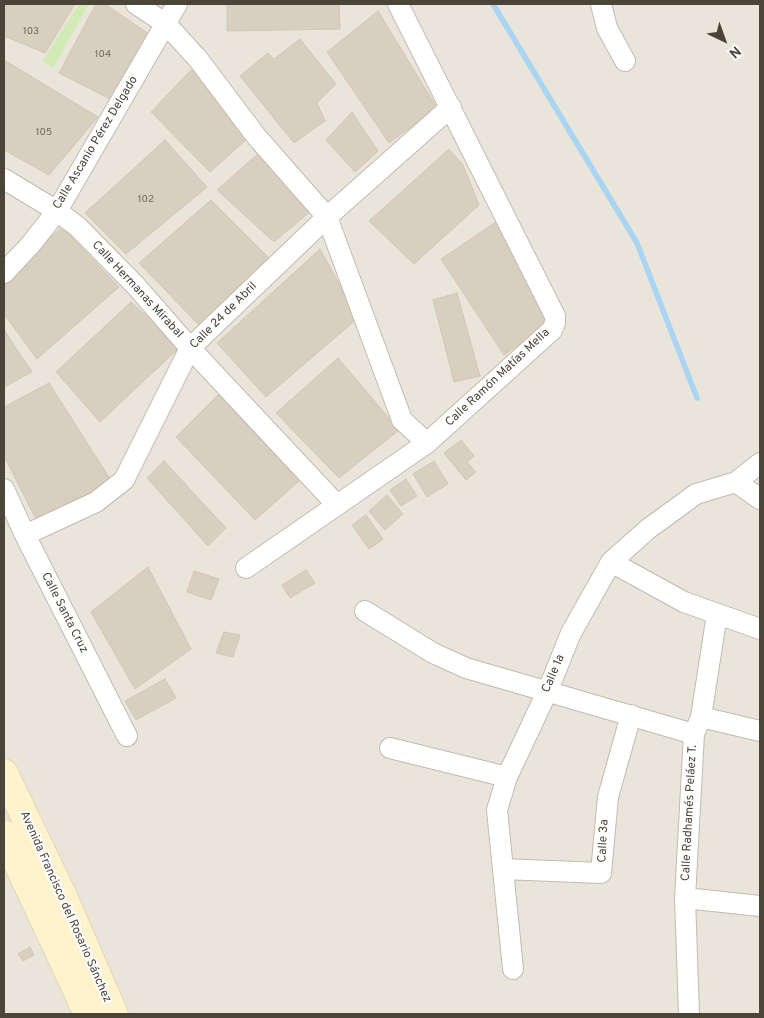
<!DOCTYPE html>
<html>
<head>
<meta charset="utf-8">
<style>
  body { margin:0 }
  #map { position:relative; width:764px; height:1018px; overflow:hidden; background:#f6f3ec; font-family:Overpass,sans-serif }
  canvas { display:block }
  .frame { position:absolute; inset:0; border:5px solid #4b4439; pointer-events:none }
  .north { position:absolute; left:699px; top:15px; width:50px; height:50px; -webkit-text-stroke:4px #fff; paint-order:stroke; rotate:138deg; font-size:14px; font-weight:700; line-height:20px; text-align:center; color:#4b4439 }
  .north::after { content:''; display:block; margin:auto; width:18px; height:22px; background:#4b4439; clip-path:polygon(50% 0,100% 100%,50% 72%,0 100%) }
</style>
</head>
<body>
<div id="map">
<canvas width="764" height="1018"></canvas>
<div class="frame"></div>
<div class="north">N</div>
</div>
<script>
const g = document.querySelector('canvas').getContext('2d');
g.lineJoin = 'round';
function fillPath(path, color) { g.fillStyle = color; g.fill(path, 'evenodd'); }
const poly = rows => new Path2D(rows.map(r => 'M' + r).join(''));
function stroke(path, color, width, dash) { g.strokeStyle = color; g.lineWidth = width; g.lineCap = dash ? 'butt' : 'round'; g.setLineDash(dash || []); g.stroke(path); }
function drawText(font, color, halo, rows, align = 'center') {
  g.font = font + ' Overpass,sans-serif'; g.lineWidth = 4; g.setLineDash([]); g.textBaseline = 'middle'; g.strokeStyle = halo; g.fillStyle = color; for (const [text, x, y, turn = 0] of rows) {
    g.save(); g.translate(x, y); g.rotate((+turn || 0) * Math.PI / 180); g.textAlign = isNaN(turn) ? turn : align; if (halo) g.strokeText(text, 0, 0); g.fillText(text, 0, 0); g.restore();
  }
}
fillPath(poly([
  [4,4,760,4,760,1014,4,1014]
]), '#eae5da');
fillPath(poly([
  [79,4,89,4,53,68,42,61]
]), '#d2eab5');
stroke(poly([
  [493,4,637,243,697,398]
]), '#a9d4f2', 5.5);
const building = poly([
  [4,4,75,4,45,53,4,36,4,4],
  [96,4,105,4,149,34,112,100,59,73,96,4],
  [227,4,339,4,340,29,227,31,227,4],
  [378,11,437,108,389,143,327,52,378,11],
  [300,39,336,84,317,103,325,121,294,143,240,76,268,53,274,59,300,39],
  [4,60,98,117,49,175,4,150,4,60],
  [193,68,247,139,210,172,151,112,193,68],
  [352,112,378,151,355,172,326,140,352,112],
  [165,140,207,187,126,254,85,213,165,140],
  [449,149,463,165,479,205,414,264,369,221,449,149],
  [261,151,312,210,274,242,217,190,261,151],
  [211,200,271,260,199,325,139,263,211,200],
  [496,222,551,322,504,355,441,259,496,222],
  [62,227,119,287,37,359,4,314,4,280,62,227],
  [320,249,358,318,266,397,217,343,320,249],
  [457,293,480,376,454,382,433,300,457,293],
  [131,302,180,347,100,422,56,372,131,302],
  [4,330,32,372,4,387,4,330],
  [338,358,399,430,339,478,276,413,338,358],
  [49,383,112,482,36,519,4,456,4,407,49,383],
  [219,394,299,481,255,520,176,437,219,394],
  [461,440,474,456,467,462,476,472,466,480,444,453,461,440],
  [164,461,226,528,208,546,147,478,164,461],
  [434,461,448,484,427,497,413,474,434,461],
  [406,479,417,496,401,506,390,490,406,479],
  [387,495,403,514,385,530,369,511,387,495],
  [366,515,383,539,369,549,352,525,366,515],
  [148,567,191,649,135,689,91,612,148,567],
  [306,570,315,583,290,598,282,585,306,570],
  [194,571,219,579,211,600,187,592,194,571],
  [224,632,240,635,233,657,216,653,224,632],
  [165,679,176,698,136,720,125,701,165,679],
  [30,947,34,955,23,961,18,954,30,947]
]);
fillPath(building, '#d8cfc1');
stroke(building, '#d3c7b4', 1);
const minor = poly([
  [136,4,166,24,198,59,256,136,327,217,402,420,427,443],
  [601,4,607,28,625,61],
  [4,179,57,211,78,227,136,286,190,348,337,505],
  [4,273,31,244,57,211,177,4],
  [736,482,760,499],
  [4,489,25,535,127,736],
  [25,535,96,502,124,480,190,348,327,217,451,107],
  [611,562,684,602,760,629],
  [246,568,427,443,552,330,555,323,555,316,398,4],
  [365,611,433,653,466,668,694,734],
  [701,717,760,731],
  [390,748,507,777],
  [503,869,601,873,608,797,631,715],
  [685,898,760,906],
  [513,969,497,810,507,777,548,690,571,633,611,562,648,529,696,494,736,482,760,463],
  [689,1014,685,898,694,734,701,717,717,614]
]);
const secondary = poly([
  [4,773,62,894,114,1014],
  [4,834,88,1014]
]);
stroke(minor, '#c2bbae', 22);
stroke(secondary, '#d6c79b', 29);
stroke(minor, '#fff', 20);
stroke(secondary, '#fff3cd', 28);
drawText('10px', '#6e675b', null, [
  ["103",31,32],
  ["104",103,55],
  ["105",44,133],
  ["102",146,200]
]);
drawText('12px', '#4b4439', '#fff', [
  ["Calle Ascanio Pérez Delgado",96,143,-59],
  ["Calle Hermanas Mirabal",137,290,47],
  ["Calle 24 de Abril",224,316,-45],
  ["Calle Ramón Matías Mella",498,378,-43],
  ["Calle Santa Cruz",64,613,63],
  ["Calle 1a",554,674,-67],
  ["Calle Radhamés Peláez T.",690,813,-87],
  ["Calle 3a",604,841,-87],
  ["Avenida Francisco del Rosario Sánchez",65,907,66]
]);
</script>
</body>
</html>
